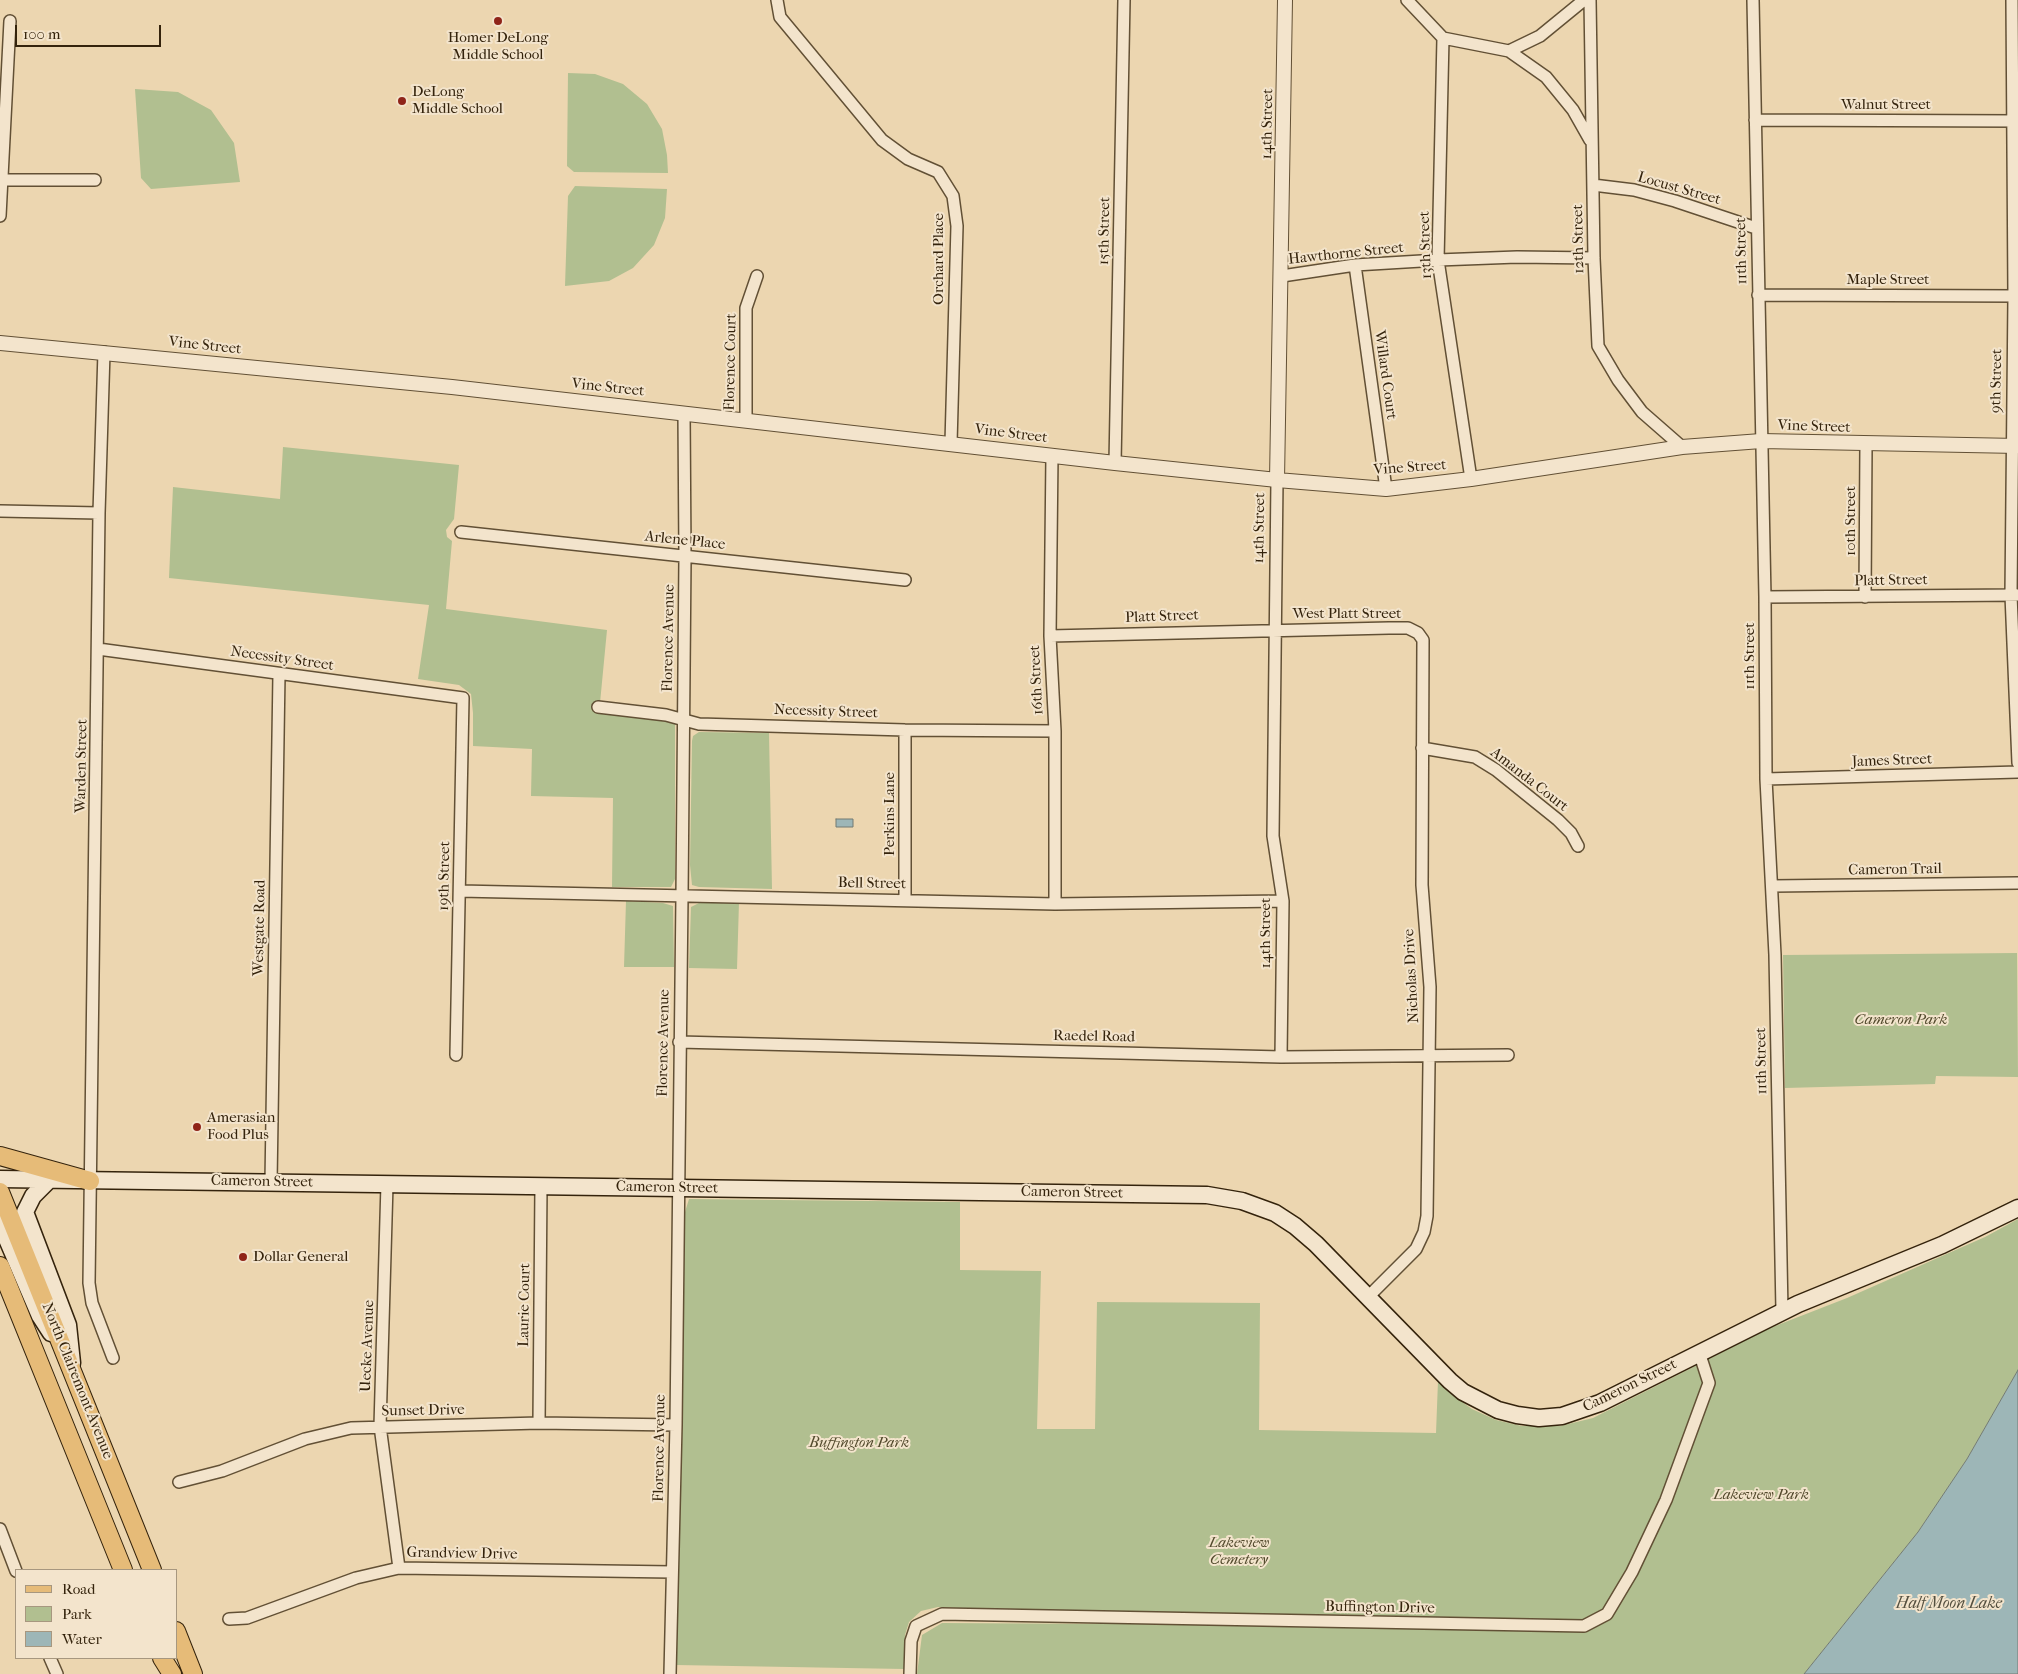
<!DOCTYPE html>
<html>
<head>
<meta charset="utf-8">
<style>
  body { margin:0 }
  #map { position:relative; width:2018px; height:1674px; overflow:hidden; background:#ecd6b0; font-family:"IM FELL French Canon",serif }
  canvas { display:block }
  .legend { position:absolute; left:15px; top:1569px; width:162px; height:90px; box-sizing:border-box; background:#f3e4cc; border:1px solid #a7977f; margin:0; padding:6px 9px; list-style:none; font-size:15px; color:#34230c }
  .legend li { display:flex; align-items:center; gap:10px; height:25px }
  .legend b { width:25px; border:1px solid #a7977f }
  .scale { position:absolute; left:15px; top:25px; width:146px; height:22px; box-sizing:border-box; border:2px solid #34230c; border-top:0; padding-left:6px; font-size:15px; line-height:18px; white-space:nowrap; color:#34230c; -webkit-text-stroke:4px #f3e4cc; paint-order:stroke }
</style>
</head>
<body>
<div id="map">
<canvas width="2018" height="1674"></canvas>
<ul class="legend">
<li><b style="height:6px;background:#e6bb78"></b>Road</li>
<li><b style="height:14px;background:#b1bf90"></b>Park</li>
<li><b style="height:14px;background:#9db6b7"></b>Water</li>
</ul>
<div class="scale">100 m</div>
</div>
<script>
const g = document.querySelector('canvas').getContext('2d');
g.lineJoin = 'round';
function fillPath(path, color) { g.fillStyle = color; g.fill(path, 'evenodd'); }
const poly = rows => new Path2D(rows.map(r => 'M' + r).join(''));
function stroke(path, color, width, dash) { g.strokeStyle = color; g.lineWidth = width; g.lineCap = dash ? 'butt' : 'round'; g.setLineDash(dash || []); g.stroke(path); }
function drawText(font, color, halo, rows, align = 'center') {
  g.font = font + ' "IM FELL French Canon",serif'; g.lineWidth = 4; g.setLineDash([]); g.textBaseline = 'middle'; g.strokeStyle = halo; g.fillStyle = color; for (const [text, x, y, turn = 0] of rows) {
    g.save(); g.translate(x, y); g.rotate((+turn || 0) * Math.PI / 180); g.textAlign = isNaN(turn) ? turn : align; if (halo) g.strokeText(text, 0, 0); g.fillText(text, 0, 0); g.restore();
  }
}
fillPath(poly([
  [568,73,595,74,623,84,647,104,662,129,667,155,668,173,574,172,567,166],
  [135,89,178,92,211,110,234,143,240,182,151,189,141,178],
  [575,186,667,189,665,218,654,245,633,268,609,281,565,286,568,196],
  [283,447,459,465,454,519,446,530,447,537,452,541,446,609,607,630,600,703,671,721,675,724,675,879,671,887,612,887,613,798,531,796,532,749,473,746,473,713,471,694,459,685,418,679,429,605,169,578,173,487,280,499],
  [699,732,769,733,772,889,699,887,692,885,690,865,692,741,693,736],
  [626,901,663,903,673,906,674,967,624,967],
  [739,902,737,969,689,968,691,907,699,903],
  [2017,953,2018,1077,1936,1076,1935,1084,1785,1088,1783,955],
  [689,1199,960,1202,960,1270,1041,1271,1037,1429,1095,1429,1097,1302,1260,1303,1259,1430,1436,1433,1438,1381,1451,1394,1472,1409,1496,1420,1522,1426,1560,1426,1593,1418,1770,1328,1847,1298,1985,1237,2018,1219,2018,1370,1967,1459,1918,1532,1804,1674,917,1674,922,1635,942,1623,1111,1624,1116,1616,938,1607,921,1611,909,1622,905,1635,904,1669,676,1665,685,1212]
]), '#b1bf90');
const water = poly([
  [836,819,853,819,853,827,836,827,836,819],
  [2018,1370,2018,1674,1804,1674,1918,1532,1967,1459,2018,1370]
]);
fillPath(water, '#9db6b7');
stroke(water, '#737b73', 1);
const minor = poly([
  [777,0,780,17,882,140,908,159,938,172,953,196,957,226,951,443],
  [1407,0,1443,38,1509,51,1546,77,1573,110,1590,140],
  [1590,0,1594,258,1598,346,1618,380,1642,412,1682,447],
  [1753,0,1765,597,1766,779,1775,955,1782,1311],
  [2012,0,2014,296,2011,595,2018,763],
  [1443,38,1438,260,1471,479],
  [1509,51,1540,36,1584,0],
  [1755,120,2018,121],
  [2,180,95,180],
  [1593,185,1634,190,1675,201,1756,228],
  [0,216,10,21],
  [1355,265,1386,489],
  [1282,276,1355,265,1438,260,1517,257,1594,258],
  [1758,295,2018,296],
  [104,352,99,513,89,1283,92,1303,113,1358],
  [746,420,746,308,757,276],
  [1052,455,1050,636,1055,731,1055,904],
  [1115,463,1124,0],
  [1277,480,1273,836,1283,901,1281,1057],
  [0,511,99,513],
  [461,532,905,580],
  [1765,597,2018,595],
  [1865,597,1866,444],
  [1050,636,1389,628,1408,628,1418,633,1423,640,1422,885,1430,987,1427,1216,1424,1232,1416,1249,1368,1297],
  [98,649,463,698,456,1055],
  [598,707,666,715,699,724,905,730,1055,731],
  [1422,748,1475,757,1496,770,1558,820,1571,833,1578,846],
  [1766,779,2018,772],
  [1773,886,2018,883],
  [460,891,1055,904,1283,901],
  [905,899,905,730],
  [679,1042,1281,1057,1508,1055],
  [271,1182,279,674],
  [387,1184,380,1426,399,1568],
  [539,1423,541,1186],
  [179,1482,222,1471,305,1439,351,1428,539,1423,676,1425],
  [0,1529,16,1571],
  [229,1619,247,1618,356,1578,399,1568,672,1572],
  [50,1658,57,1674],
  [670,1674,676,1425,682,896,685,557,684,413],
  [910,1674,911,1641,916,1626,942,1614,1584,1626,1607,1614,1632,1572,1666,1500,1709,1383,1699,1352]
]);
const tertiary = poly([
  [0,343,452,387,1115,463,1277,480,1386,489,1471,479,1682,447,1761,441,2018,446],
  [1277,480,1285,0]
]);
const secondary = poly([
  [0,1179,1207,1195,1242,1201,1275,1213,1295,1226,1316,1244,1450,1381,1463,1392,1498,1410,1517,1415,1539,1418,1562,1416,1600,1403,1798,1304,1942,1245,2018,1208],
  [49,1180,33,1196,25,1212,68,1325,72,1363],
  [0,1223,40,1316,51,1333]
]);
const primary = poly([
  [0,1156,90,1181],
  [0,1192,152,1570],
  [0,1266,123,1570],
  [176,1631,193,1674],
  [162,1658,172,1674]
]);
stroke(minor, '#625035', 14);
stroke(tertiary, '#625035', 16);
stroke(secondary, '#34230c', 19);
stroke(primary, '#34230c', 20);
stroke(minor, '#f3e4cc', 11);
stroke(tertiary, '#f3e4cc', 14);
stroke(secondary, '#f3e4cc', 16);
stroke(primary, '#e6bb78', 18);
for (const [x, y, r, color] of [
  [498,21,5,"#8f2418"],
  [402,101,5,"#8f2418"],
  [197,1127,5,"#8f2418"],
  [243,1257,5,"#8f2418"]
]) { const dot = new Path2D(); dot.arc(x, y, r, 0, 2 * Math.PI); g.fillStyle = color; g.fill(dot); stroke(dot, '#f3e4cc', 2); }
drawText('15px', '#34230c', '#f3e4cc', [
  ["Homer DeLong",498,38,"center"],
  ["Middle School",498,55,"center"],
  ["DeLong",412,92],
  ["Middle School",412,109],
  ["Amerasian",207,1118],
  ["Food Plus",207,1135],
  ["Dollar General",253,1257]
], 'left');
drawText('15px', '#34230c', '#f3e4cc', [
  ["Walnut Street",1886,105],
  ["14th Street",1268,124,-89],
  ["Locust Street",1679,189,16],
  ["15th Street",1105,231,-89],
  ["12th Street",1579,239,-91],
  ["13th Street",1426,245,-92],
  ["11th Street",1742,251,-91],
  ["Hawthorne Street",1346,254,-6],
  ["Orchard Place",939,259,-90],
  ["Maple Street",1888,280],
  ["Vine Street",205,346,6],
  ["Florence Court",731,362,-89],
  ["Willard Court",1385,375,82],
  ["9th Street",1997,381,-89],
  ["Vine Street",608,388,6],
  ["Vine Street",1814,427,2],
  ["Vine Street",1011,434,7],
  ["Vine Street",1410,468,-4],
  ["10th Street",1851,521,-90],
  ["14th Street",1260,528,-89],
  ["Arlene Place",685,541,6],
  ["Platt Street",1891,581,-1],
  ["West Platt Street",1347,614],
  ["Platt Street",1162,617,-2],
  ["Florence Avenue",669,638,-89],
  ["11th Street",1750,656,-90],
  ["Necessity Street",282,659,8],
  ["16th Street",1037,680,-93],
  ["Necessity Street",826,712,2],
  ["James Street",1892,761,-2],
  ["Warden Street",82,766,-89],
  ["Amanda Court",1529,780,38],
  ["Perkins Lane",890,814,-90],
  ["Cameron Trail",1895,870,-1],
  ["19th Street",445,876,-89],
  ["Bell Street",872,884,1],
  ["Westgate Road",260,928,-89],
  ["14th Street",1266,933,-90],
  ["Nicholas Drive",1412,976,-93],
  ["Raedel Road",1094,1037,1],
  ["Florence Avenue",664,1043,-89],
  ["11th Street",1762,1061,-91],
  ["Cameron Street",262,1182,1],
  ["Cameron Street",667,1188,1],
  ["Cameron Street",1072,1193,1],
  ["Laurie Court",525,1305,-89],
  ["Uecke Avenue",368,1346,-88],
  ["North Clairemont Avenue",77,1381,68],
  ["Cameron Street",1630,1386,-26],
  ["Sunset Drive",423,1411,-1],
  ["Florence Avenue",660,1448,-89],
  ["Grandview Drive",462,1554,1],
  ["Buffington Drive",1380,1608,1]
]);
drawText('italic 15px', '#534a2d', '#f3e4cc', [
  ["Cameron Park",1901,1020],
  ["Buffington Park",859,1443],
  ["Lakeview Park",1761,1495],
  ["Lakeview",1239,1543],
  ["Cemetery",1239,1560]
]);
drawText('italic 16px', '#544f3f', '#f3e4cc', [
  ["Half Moon Lake",1949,1604]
]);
</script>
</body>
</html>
